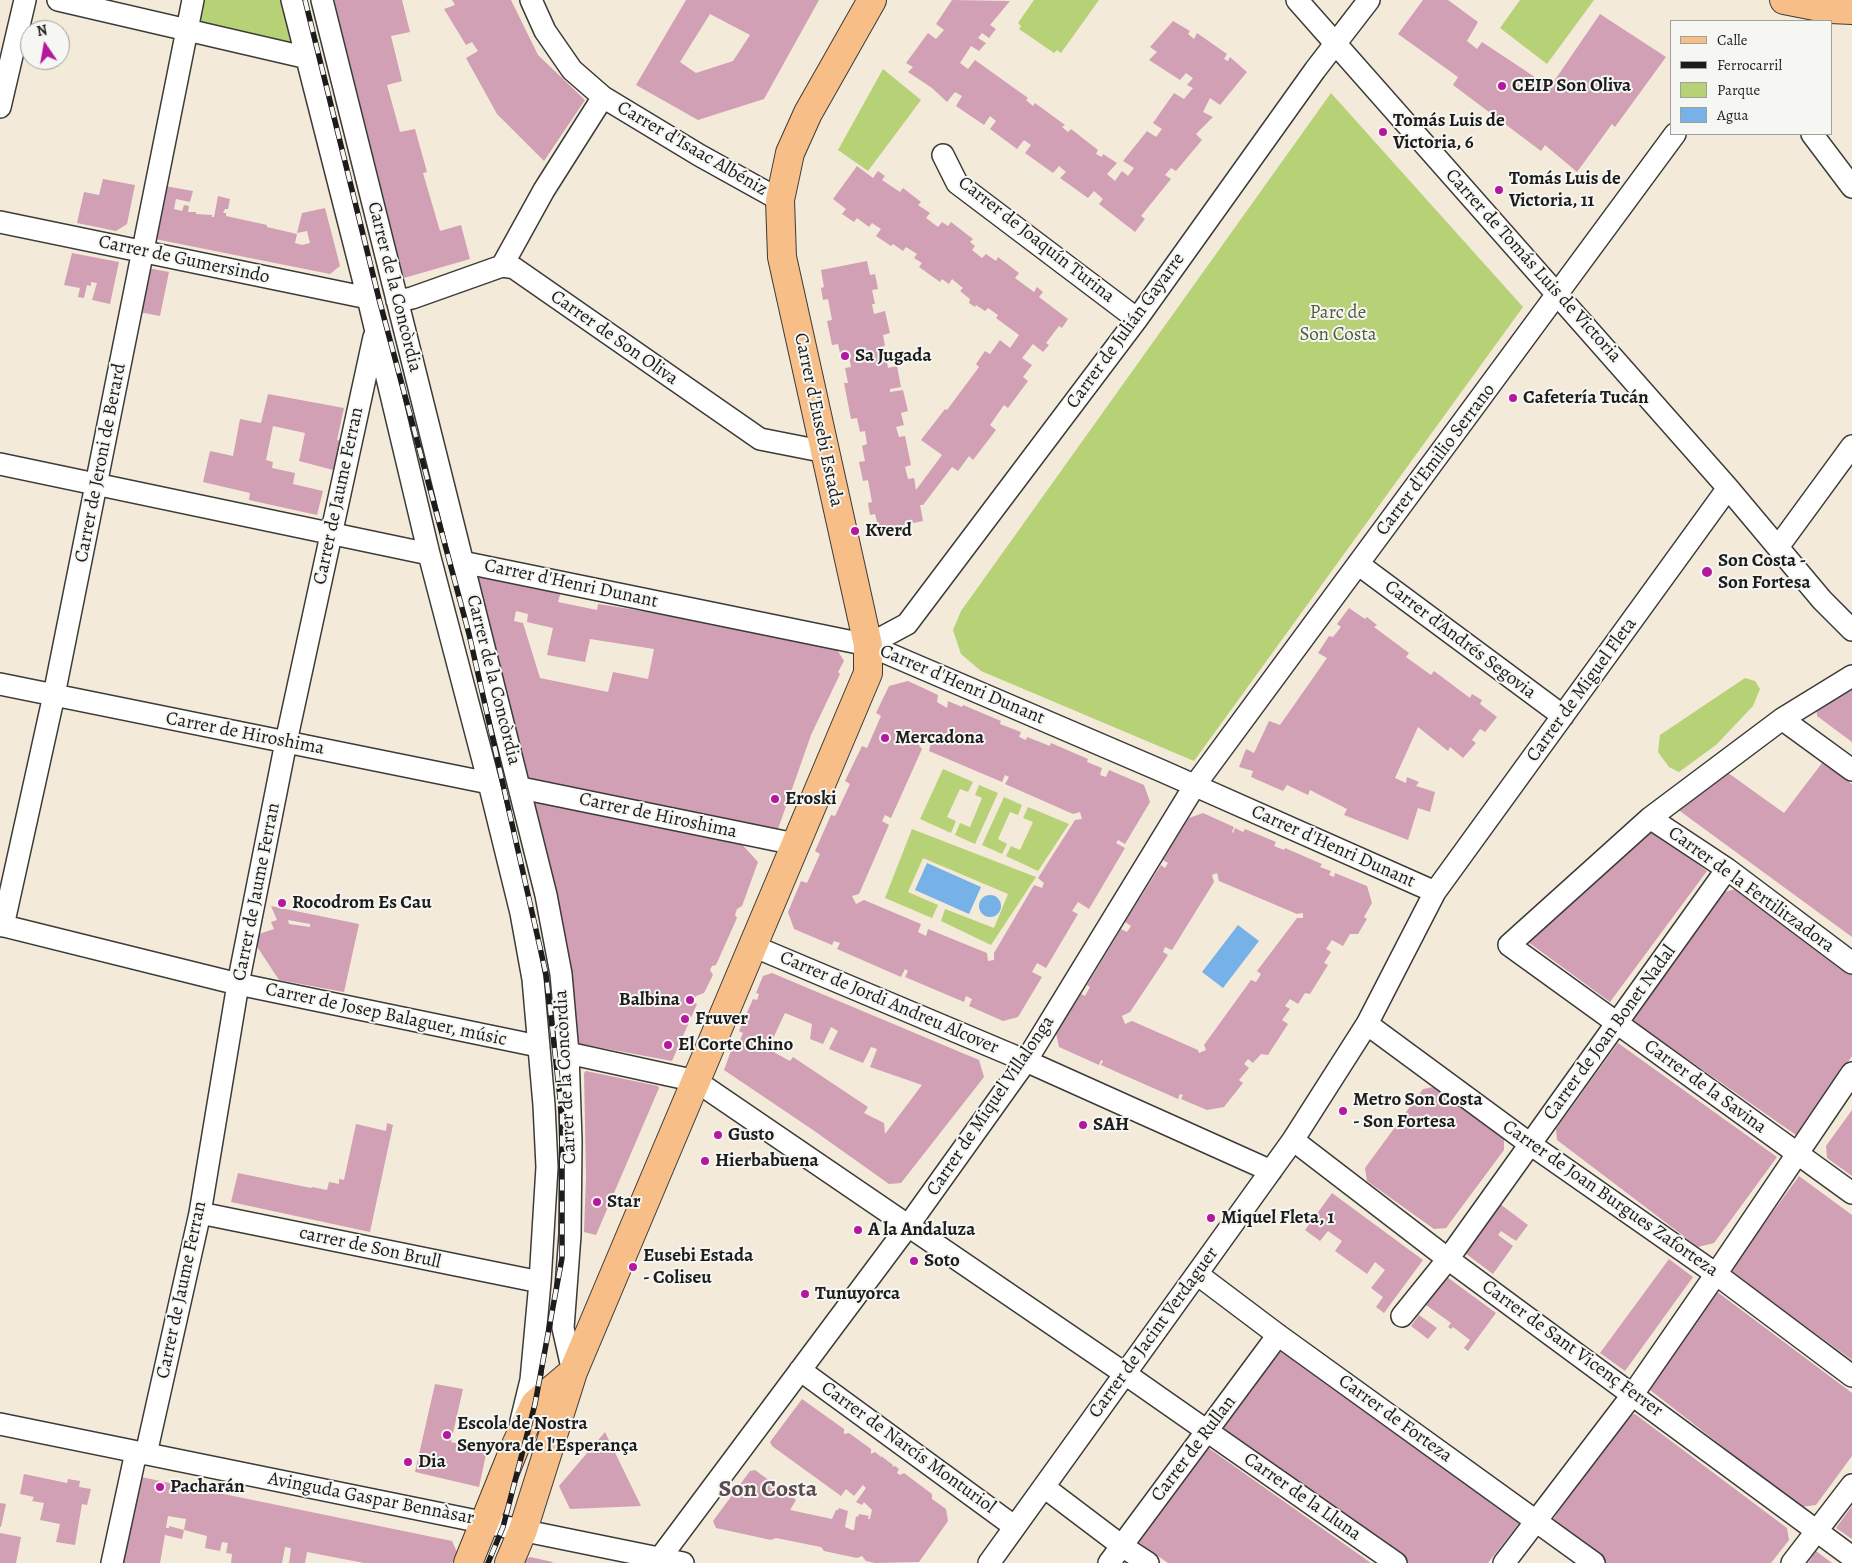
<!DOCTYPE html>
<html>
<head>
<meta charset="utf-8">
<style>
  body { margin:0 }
  #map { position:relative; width:1852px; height:1563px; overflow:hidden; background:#f3ead9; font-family:Alegreya,serif }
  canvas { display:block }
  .legend { position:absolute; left:1670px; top:20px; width:162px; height:115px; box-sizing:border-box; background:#f6f6f2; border:1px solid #9f9f9c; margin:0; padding:6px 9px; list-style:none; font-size:15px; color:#1c1c1c }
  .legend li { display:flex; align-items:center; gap:10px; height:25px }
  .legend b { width:25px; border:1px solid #9f9f9c }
  .north { position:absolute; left:20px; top:20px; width:50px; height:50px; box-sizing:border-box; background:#f6f6f2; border:1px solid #9f9f9c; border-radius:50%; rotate:348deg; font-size:14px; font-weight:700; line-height:20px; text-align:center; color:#1c1c1c }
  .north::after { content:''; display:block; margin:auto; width:18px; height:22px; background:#b5179e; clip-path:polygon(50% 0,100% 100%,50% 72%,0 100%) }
</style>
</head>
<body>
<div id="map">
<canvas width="1852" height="1563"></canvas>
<ul class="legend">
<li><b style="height:6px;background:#f7be87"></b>Calle</li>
<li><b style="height:6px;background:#1c1c1c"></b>Ferrocarril</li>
<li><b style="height:14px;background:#b7d176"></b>Parque</li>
<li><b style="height:14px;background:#76b1e7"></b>Agua</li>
</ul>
<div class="north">N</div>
</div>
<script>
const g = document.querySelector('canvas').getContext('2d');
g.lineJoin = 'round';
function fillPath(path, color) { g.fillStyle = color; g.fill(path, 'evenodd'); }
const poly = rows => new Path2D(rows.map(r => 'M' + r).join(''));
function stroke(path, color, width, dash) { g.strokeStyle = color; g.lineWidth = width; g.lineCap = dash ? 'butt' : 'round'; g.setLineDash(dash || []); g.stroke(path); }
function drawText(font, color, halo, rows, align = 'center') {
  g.font = font + ' Alegreya,serif'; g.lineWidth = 4; g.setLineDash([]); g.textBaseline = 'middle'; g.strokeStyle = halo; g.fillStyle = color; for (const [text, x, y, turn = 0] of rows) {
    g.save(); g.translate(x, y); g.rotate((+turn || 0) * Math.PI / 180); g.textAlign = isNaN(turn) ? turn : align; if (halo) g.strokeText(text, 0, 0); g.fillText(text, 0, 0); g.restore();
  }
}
fillPath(poly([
  [204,0,281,0,291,43,200,22],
  [1034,0,1099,0,1061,53,1057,50,1054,53,1019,29,1021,26,1018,23],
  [1520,0,1594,0,1547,64,1500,28],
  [883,69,921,100,868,171,838,150],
  [1331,93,1523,307,1194,761,981,671,961,654,953,630,961,611],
  [1745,678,1755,681,1760,689,1753,706,1716,745,1679,772,1669,767,1658,752,1660,735],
  [943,769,973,782,968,792,960,789,947,817,956,821,951,833,920,819],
  [979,785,998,793,975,844,955,835,960,823,970,827,982,798,975,795],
  [1004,797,1022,805,1018,815,1010,812,998,839,1007,844,1002,854,982,845],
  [1028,807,1069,824,1038,871,1006,856,1011,846,1020,850,1033,822,1023,818],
  [912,829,1036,877,991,945,941,921,945,909,994,928,1008,894,923,858,908,892,938,905,932,918,885,898]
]), '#b7d176');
fillPath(poly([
  [927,863,981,887,969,914,915,890],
  '979 906a11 11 0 1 1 22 0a11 11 0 1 1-22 0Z',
  [1238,925,1259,941,1223,988,1202,972]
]), '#76b1e7');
fillPath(poly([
  [332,0,402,0,410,32,391,36,402,81,387,85,400,132,415,129,427,172,423,173,440,231,461,225,470,259,404,278,378,186],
  [452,0,511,0,538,55,585,100,544,161,497,114,466,58,478,51,472,42,466,45,444,9,455,5],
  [686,0,819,0,764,99,698,120,636,85],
  [710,14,750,35,733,61,696,73,680,62],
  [952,0,1010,1,990,25,996,29,989,38,982,33,978,38,986,43,979,51,971,46,960,63,968,69,975,60,1028,98,1026,100,1033,106,1035,103,1065,125,1062,127,1068,132,1071,129,1098,150,1096,154,1102,157,1103,154,1117,163,1107,174,1115,181,1122,171,1128,176,1134,168,1123,161,1147,131,1156,137,1162,129,1153,123,1174,93,1184,99,1193,88,1187,85,1193,78,1186,73,1180,80,1149,60,1157,52,1150,47,1173,21,1190,31,1188,34,1194,39,1197,33,1227,54,1224,59,1228,61,1230,57,1247,72,1220,105,1210,98,1203,112,1213,117,1196,134,1202,140,1176,171,1171,168,1165,175,1171,179,1141,216,1145,219,1135,232,1099,204,1103,199,1094,191,1088,198,1060,178,1066,172,1059,166,1053,173,1025,153,1031,145,1024,140,1017,149,990,129,996,121,990,116,984,125,956,106,962,96,955,92,947,102,932,88,908,72,913,67,906,63,928,33,936,39,944,30,936,24],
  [1423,0,1448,0,1478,22,1467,41,1477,49,1482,42,1550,87,1600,14,1666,57,1615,127,1612,124,1577,172,1545,145,1541,151,1453,85,1458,77,1398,34],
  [857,166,873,178,878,171,885,176,882,180,900,192,903,188,921,202,918,205,930,213,926,218,938,227,942,222,948,226,951,222,973,239,970,242,975,246,972,250,982,258,986,254,996,261,998,257,1019,273,1015,278,1034,292,1037,287,1043,292,1039,297,1068,319,1062,328,1059,326,1046,343,1049,345,1043,352,1033,344,1022,358,1032,365,1023,377,1028,381,1008,408,1004,405,990,425,996,430,973,460,969,456,958,471,952,467,923,505,920,505,923,521,879,530,875,514,870,515,868,503,872,502,868,480,863,481,859,462,865,461,862,446,867,444,865,431,860,432,857,418,851,419,844,383,848,383,845,368,851,367,848,352,840,353,838,344,832,345,827,321,832,320,828,299,823,300,821,288,824,287,821,270,867,261,870,275,875,274,878,289,872,290,875,304,872,304,874,314,885,311,890,333,883,335,885,346,879,347,882,357,886,356,888,368,897,366,901,387,890,389,890,392,903,390,908,411,901,413,904,425,896,427,899,437,905,436,911,465,905,467,908,479,914,478,916,490,942,455,921,440,945,409,947,410,979,367,976,364,985,351,990,354,1000,340,1010,348,1019,335,996,318,998,315,988,308,985,311,976,305,975,307,969,303,970,299,960,291,963,288,952,279,949,284,942,279,940,282,919,267,922,263,914,258,917,254,906,247,903,251,893,244,891,246,876,236,881,229,872,223,869,227,857,218,854,222,842,214,846,209,833,199],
  [103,179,135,185,127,224,116,231,77,223,84,192,99,195],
  [165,186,193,191,190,202,176,199,174,209,182,211,184,205,189,206,188,212,196,212,196,214,212,215,212,217,214,217,218,196,230,199,228,209,225,209,223,213,226,213,226,216,267,225,267,227,297,234,295,243,302,245,310,243,307,231,297,233,302,213,325,208,340,266,330,274,155,239],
  [72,253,119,262,110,304,92,300,97,283,91,282,91,286,87,285,84,298,78,297,80,288,64,285],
  [148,268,169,272,160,316,139,312],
  [268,394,344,408,337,440,345,441,337,471,299,461,305,433,273,426,266,460,273,462,272,468,295,473,293,484,323,491,317,515,249,500,250,493,203,482,210,451,233,456,240,419,261,423],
  [478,570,561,591,558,602,597,610,598,604,681,617,836,648,844,661,838,672,840,674,811,735,778,829,528,780,521,771,469,580],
  [516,611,528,614,527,622,553,628,547,655,585,662,590,639,654,649,648,679,613,672,608,692,540,678,523,623,514,621],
  [1349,608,1365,619,1367,617,1377,625,1374,627,1409,653,1406,657,1431,675,1434,671,1470,698,1472,694,1482,700,1480,704,1497,717,1485,732,1480,729,1472,740,1476,743,1463,758,1450,747,1448,751,1418,727,1395,778,1406,783,1407,777,1419,782,1416,786,1435,792,1430,812,1418,808,1408,840,1344,815,1347,809,1310,790,1308,795,1287,785,1283,791,1251,777,1253,771,1239,767,1246,749,1254,753,1269,721,1280,725,1327,658,1318,653,1329,636,1333,637,1341,627,1337,624],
  [908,681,938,695,937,702,947,708,948,701,962,707,963,705,1001,721,1000,724,1021,732,1019,737,1026,740,1027,737,1050,746,1051,743,1088,759,1087,762,1102,768,1100,775,1106,777,1109,770,1144,785,1150,802,1125,844,1118,840,1116,843,1125,848,1089,909,1078,902,1072,911,1078,914,1046,968,1037,963,1032,972,1042,977,1018,1017,1003,1021,969,1006,972,999,966,996,964,1002,905,977,908,971,905,969,901,977,837,949,840,943,834,941,832,945,794,929,788,912,801,881,807,883,820,854,815,851,831,815,835,816,850,784,845,781,862,746,867,748,881,716,876,713,889,686],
  [931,743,929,751,1002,782,1005,775,1009,777,1005,784,1073,814,1080,812,1082,819,1075,820,1038,878,1044,883,1042,888,1034,885,994,953,994,960,988,961,987,953,928,929,926,936,918,932,921,924,864,900,856,904,852,896,859,894,889,825,882,821,885,815,891,818,922,749,918,744],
  [1852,682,1852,742,1817,716,1816,703],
  [1822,763,1852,784,1852,937,1673,806,1724,770,1784,813],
  [534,798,738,840,758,862,742,906,737,909,735,915,737,918,716,965,712,966,710,970,713,975,704,993,696,996,693,1002,697,1004,672,1061,576,1043,528,803],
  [1203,813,1234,827,1232,832,1233,833,1235,828,1243,832,1245,829,1276,842,1274,846,1284,850,1285,848,1322,864,1320,867,1331,871,1329,875,1334,877,1335,873,1367,886,1372,903,1364,917,1367,919,1358,934,1350,934,1343,946,1332,940,1326,949,1331,952,1324,963,1328,965,1310,994,1305,993,1298,1004,1290,999,1285,1006,1290,1009,1282,1020,1288,1024,1268,1055,1261,1054,1253,1063,1248,1059,1244,1064,1249,1068,1239,1080,1243,1083,1224,1107,1207,1110,1181,1099,1183,1095,1180,1094,1178,1099,1101,1065,1103,1061,1101,1060,1099,1065,1059,1047,1056,1033,1081,994,1085,996,1090,987,1087,985,1121,929,1127,932,1131,926,1125,922,1161,865,1165,868,1168,863,1163,860,1189,818],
  [1217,873,1219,881,1297,914,1303,913,1303,918,1297,918,1257,971,1261,974,1256,982,1251,980,1204,1045,1206,1050,1199,1053,1198,1050,1132,1021,1125,1024,1122,1016,1130,1012,1168,955,1163,952,1165,947,1172,950,1214,882,1212,875],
  [1648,827,1707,871,1610,1002,1524,939],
  [1736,889,1852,975,1852,1056,1796,1135,1633,1021,1720,893],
  [271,906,359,924,344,992,279,980,256,945,259,934,274,929,271,922,277,920],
  [288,920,310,924,310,927,289,924],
  [772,973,979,1060,984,1077,901,1183,889,1184,813,1130,724,1070,735,1040,739,1042,743,1033,739,1031,753,999,757,1000,759,994,756,993,763,976],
  [785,1013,812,1024,810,1039,823,1044,831,1027,838,1031,829,1049,863,1063,871,1047,877,1049,870,1067,922,1085,885,1134,884,1123,864,1113,868,1107,793,1057,790,1061,768,1049],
  [1618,1043,1777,1157,1714,1243,1698,1247,1557,1140,1556,1129],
  [586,1071,658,1086,659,1088,596,1235,584,1232,586,1177,584,1073],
  [1434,1087,1504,1138,1504,1150,1446,1228,1434,1229,1367,1181,1365,1168,1423,1089],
  [1852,1110,1852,1176,1827,1158,1826,1146],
  [387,1123,393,1125,370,1232,231,1202,238,1173,311,1188,312,1187,327,1190,329,1182,339,1184,339,1179,344,1180,356,1124,386,1131],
  [1799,1176,1852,1215,1852,1360,1730,1271],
  [1332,1193,1423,1260,1384,1313,1376,1307,1383,1297,1371,1288,1385,1270,1375,1262,1367,1274,1335,1251,1342,1241,1328,1231,1320,1241,1305,1230],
  [1500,1204,1528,1225,1516,1241,1501,1231,1498,1235,1513,1246,1493,1274,1465,1253],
  [1669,1259,1693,1277,1625,1371,1600,1353],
  [1447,1277,1496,1313,1468,1351,1464,1348,1470,1340,1453,1327,1451,1329,1448,1327,1451,1323,1426,1305],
  [1716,1291,1852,1393,1852,1456,1816,1505,1800,1507,1645,1386],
  [1419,1315,1437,1328,1428,1339,1411,1326],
  [1280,1346,1520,1522,1488,1563,1404,1563,1219,1431],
  [435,1384,463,1389,451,1442,487,1450,479,1487,415,1472],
  [802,1399,844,1429,844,1434,849,1433,871,1449,871,1454,875,1452,880,1456,880,1458,881,1456,893,1465,892,1467,895,1466,899,1469,897,1473,900,1475,904,1473,932,1494,932,1499,946,1509,948,1521,919,1562,875,1563,866,1561,862,1556,857,1558,824,1551,821,1547,776,1538,771,1540,716,1528,713,1521,750,1471,755,1470,796,1500,790,1510,832,1519,836,1510,838,1510,839,1508,848,1511,845,1527,852,1530,854,1530,856,1516,858,1517,859,1514,869,1516,868,1519,870,1519,872,1510,864,1502,862,1505,856,1502,866,1488,863,1485,854,1496,846,1489,841,1496,772,1446,770,1442],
  [1635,1414,1787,1528,1789,1540,1771,1563,1603,1563,1550,1524,1623,1416],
  [605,1432,641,1506,570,1509,559,1486],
  [1207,1447,1371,1563,1168,1563,1138,1542],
  [24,1474,67,1483,68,1479,80,1481,79,1487,91,1489,87,1505,82,1504,75,1545,56,1542,60,1524,40,1520,44,1503,32,1501,34,1497,20,1494],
  [141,1477,452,1541,457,1552,452,1563,364,1563,307,1552,305,1563,289,1563,291,1548,285,1547,282,1563,231,1563,232,1554,226,1553,228,1543,222,1542,220,1551,205,1548,207,1536,184,1530,182,1539,165,1535,160,1563,123,1563],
  [168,1516,186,1519,184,1530,169,1526,169,1528,166,1528],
  [0,1503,6,1504,1,1527,0,1527],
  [1852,1506,1852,1539,1836,1528],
  [0,1533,21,1537,16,1563,0,1563],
  [1816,1551,1832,1563,1808,1563],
  [530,1557,553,1562,552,1563,519,1563]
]), '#d1a0b4');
const minor = poly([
  [58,0,308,58],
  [292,0,368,298,429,554,489,783,521,913,533,979,544,1105,547,1167,540,1282,531,1380,521,1421],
  [322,0,546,895,561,974,568,1053,571,1141,570,1235,563,1328,573,1372],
  [531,0,545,31,572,70,603,97,699,155,780,200],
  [1297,0,1728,488,1822,600,1852,630],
  [0,107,25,0],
  [1812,134,1852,187],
  [943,155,957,183,1137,319],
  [0,222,368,298],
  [502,266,544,190,603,97],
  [397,301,412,298,502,266,514,268,760,439,826,452],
  [0,464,429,554],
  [1778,547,1852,446],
  [462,562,868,645,1162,771,1435,892],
  [1358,564,1563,716],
  [868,645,907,624,1137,319,1315,70,1369,0],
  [1852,676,1782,719,1650,818,1509,945,1852,1193],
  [0,684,489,783],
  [1782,719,1852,770],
  [521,788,795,844],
  [1650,818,1727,869,1852,963],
  [0,925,238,984,538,1046],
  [3,926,54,695,193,0],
  [753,946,1026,1061,1271,1171],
  [1367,1024,1530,1144,1716,1274,1852,1376],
  [568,1053,696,1081,1124,1373,1396,1563],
  [1293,1140,1448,1259,1852,1557],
  [200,1213,540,1282],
  [1197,1274,1278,1335,1594,1563],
  [1402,1316,1448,1259,1727,869],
  [800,1370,1015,1527],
  [0,1424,683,1563],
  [146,1454,200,1213,238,984,286,742,374,337],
  [1044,1487,1122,1546,1148,1563],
  [660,1558,908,1226,1026,1061,1195,785,1675,134],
  [112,1563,136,1452],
  [989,1563,1293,1140,1367,1024,1435,892,1728,488],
  [1109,1563,1278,1335],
  [1504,1563,1633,1394,1716,1274,1852,1073],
  [1792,1563,1852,1485]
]);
const major = poly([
  [468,1563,515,1447,535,1404,573,1372],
  [509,1563,523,1530,573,1372,868,673,868,645,782,257,780,200,790,153,808,113,872,0]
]);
const highway = poly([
  [1784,0,1830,9,1852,10]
]);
stroke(minor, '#3c3b38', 24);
stroke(major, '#3c3b38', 30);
stroke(highway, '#3c3b38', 30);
stroke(minor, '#fff', 21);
stroke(major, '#f7be87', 28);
stroke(highway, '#f7be87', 28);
const rail = poly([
  [305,0,379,299,469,634,546,974,562,1115,562,1258,535,1404,503,1527,488,1563]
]);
stroke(rail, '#1c1c1c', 5.5);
stroke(rail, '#f6f6f2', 4, [11]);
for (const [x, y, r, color] of [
  [1502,86,5,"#b5179e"],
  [1383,132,5,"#b5179e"],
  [1499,190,5,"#b5179e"],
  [845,356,5,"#b5179e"],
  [1513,398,5,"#b5179e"],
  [855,531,5,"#b5179e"],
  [1707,572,6,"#b5179e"],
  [885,738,5,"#b5179e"],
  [775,799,5,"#b5179e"],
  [282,903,5,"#b5179e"],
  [690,1000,5,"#b5179e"],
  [685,1019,5,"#b5179e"],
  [668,1045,5,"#b5179e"],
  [1343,1111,5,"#b5179e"],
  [1083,1125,5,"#b5179e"],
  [718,1135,5,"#b5179e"],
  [705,1161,5,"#b5179e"],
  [597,1202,5,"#b5179e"],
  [1211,1218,5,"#b5179e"],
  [858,1230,5,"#b5179e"],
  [914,1261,5,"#b5179e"],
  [633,1267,5,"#b5179e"],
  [805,1294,5,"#b5179e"],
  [447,1435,5,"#b5179e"],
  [408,1462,5,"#b5179e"],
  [160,1487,5,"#b5179e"]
]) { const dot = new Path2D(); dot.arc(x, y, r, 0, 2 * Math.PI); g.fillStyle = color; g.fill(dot); stroke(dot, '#f6f6f2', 2); }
drawText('bold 19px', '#1c1c1c', '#f6f6f2', [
  ["CEIP Son Oliva",1512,86],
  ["Tomás Luis de",1393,121],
  ["Victoria, 6",1393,143],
  ["Tomás Luis de",1509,179],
  ["Victoria, 11",1509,201],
  ["Sa Jugada",855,356],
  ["Cafetería Tucán",1523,398],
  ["Kverd",865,531],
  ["Son Costa -",1718,561],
  ["Son Fortesa",1718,583],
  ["Mercadona",895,738],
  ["Eroski",785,799],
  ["Rocodrom Es Cau",292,903],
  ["Balbina",680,1000,"right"],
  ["Fruver",695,1019],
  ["El Corte Chino",678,1045],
  ["Metro Son Costa",1353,1100],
  ["- Son Fortesa",1353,1122],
  ["SAH",1093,1125],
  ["Gusto",728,1135],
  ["Hierbabuena",715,1161],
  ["Star",607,1202],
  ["Miquel Fleta, 1",1221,1218],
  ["A la Andaluza",868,1230],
  ["Eusebi Estada",643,1256],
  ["- Coliseu",643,1278],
  ["Soto",924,1261],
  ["Tunuyorca",815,1294],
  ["Escola de Nostra",457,1424],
  ["Senyora de l'Esperança",457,1446],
  ["Dia",418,1462],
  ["Pacharán",170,1487]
], 'left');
drawText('19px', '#1c1c1c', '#f6f6f2', [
  ["Carrer d'Isaac Albéniz",692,149,30],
  ["Carrer de Joaquín Turina",1036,240,38],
  ["Carrer de Gumersindo",184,260,12],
  ["Carrer de Tomás Luis de Victoria",1533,266,48],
  ["Carrer de la Concòrdia",394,287,76],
  ["Carrer de Julián Gayarre",1126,331,-54],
  ["Carrer de Son Oliva",614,338,35],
  ["Carrer d'Eusebi Estada",818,420,78],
  ["Carrer d'Emilio Serrano",1436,460,-53],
  ["Carrer de Jeroni de Berard",101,463,-79],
  ["Carrer de Jaume Ferran",339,496,-78],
  ["Carrer d'Henri Dunant",571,584,12],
  ["Carrer d'Andrés Segovia",1460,640,37],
  ["Carrer de la Concòrdia",493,680,76],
  ["Carrer d'Henri Dunant",962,685,23],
  ["Carrer de Miguel Fleta",1582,690,-54],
  ["Carrer de Hiroshima",245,734,11],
  ["Carrer de Hiroshima",658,816,12],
  ["Carrer d'Henri Dunant",1333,847,24],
  ["Carrer de la Fertilitzadora",1751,890,36],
  ["Carrer de Jaume Ferran",257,892,-79],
  ["Carrer de Jordi Andreu Alcover",889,1003,23],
  ["Carrer de Josep Balaguer, músic",386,1015,12],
  ["Carrer de Joan Bonet Nadal",1610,1033,-54],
  ["Carrer de la Concòrdia",566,1077,-93],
  ["Carrer de la Savina",1705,1087,36],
  ["Carrer de Miquel Villalonga",991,1106,-56],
  ["Carrer de Joan Burgues Zaforteza",1610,1199,35],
  ["carrer de Son Brull",370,1248,12],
  ["Carrer de Jaume Ferran",182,1290,-78],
  ["Carrer de Jacint Verdaguer",1154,1333,-54],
  ["Carrer de Sant Vicenç Ferrer",1572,1349,36],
  ["Carrer de Forteza",1395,1419,36],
  ["Carrer de Narcís Monturiol",908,1448,36],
  ["Carrer de Rullan",1194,1449,-53],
  ["Carrer de la Lluna",1302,1497,35],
  ["Avinguda Gaspar Bennàsar",371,1499,11]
]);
drawText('19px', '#525b3c', '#f6f6f2', [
  ["Parc de",1338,313],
  ["Son Costa",1338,335]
]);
drawText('bold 24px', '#5b4a51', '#f6f6f2', [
  ["Son Costa",768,1490]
]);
</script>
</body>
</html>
